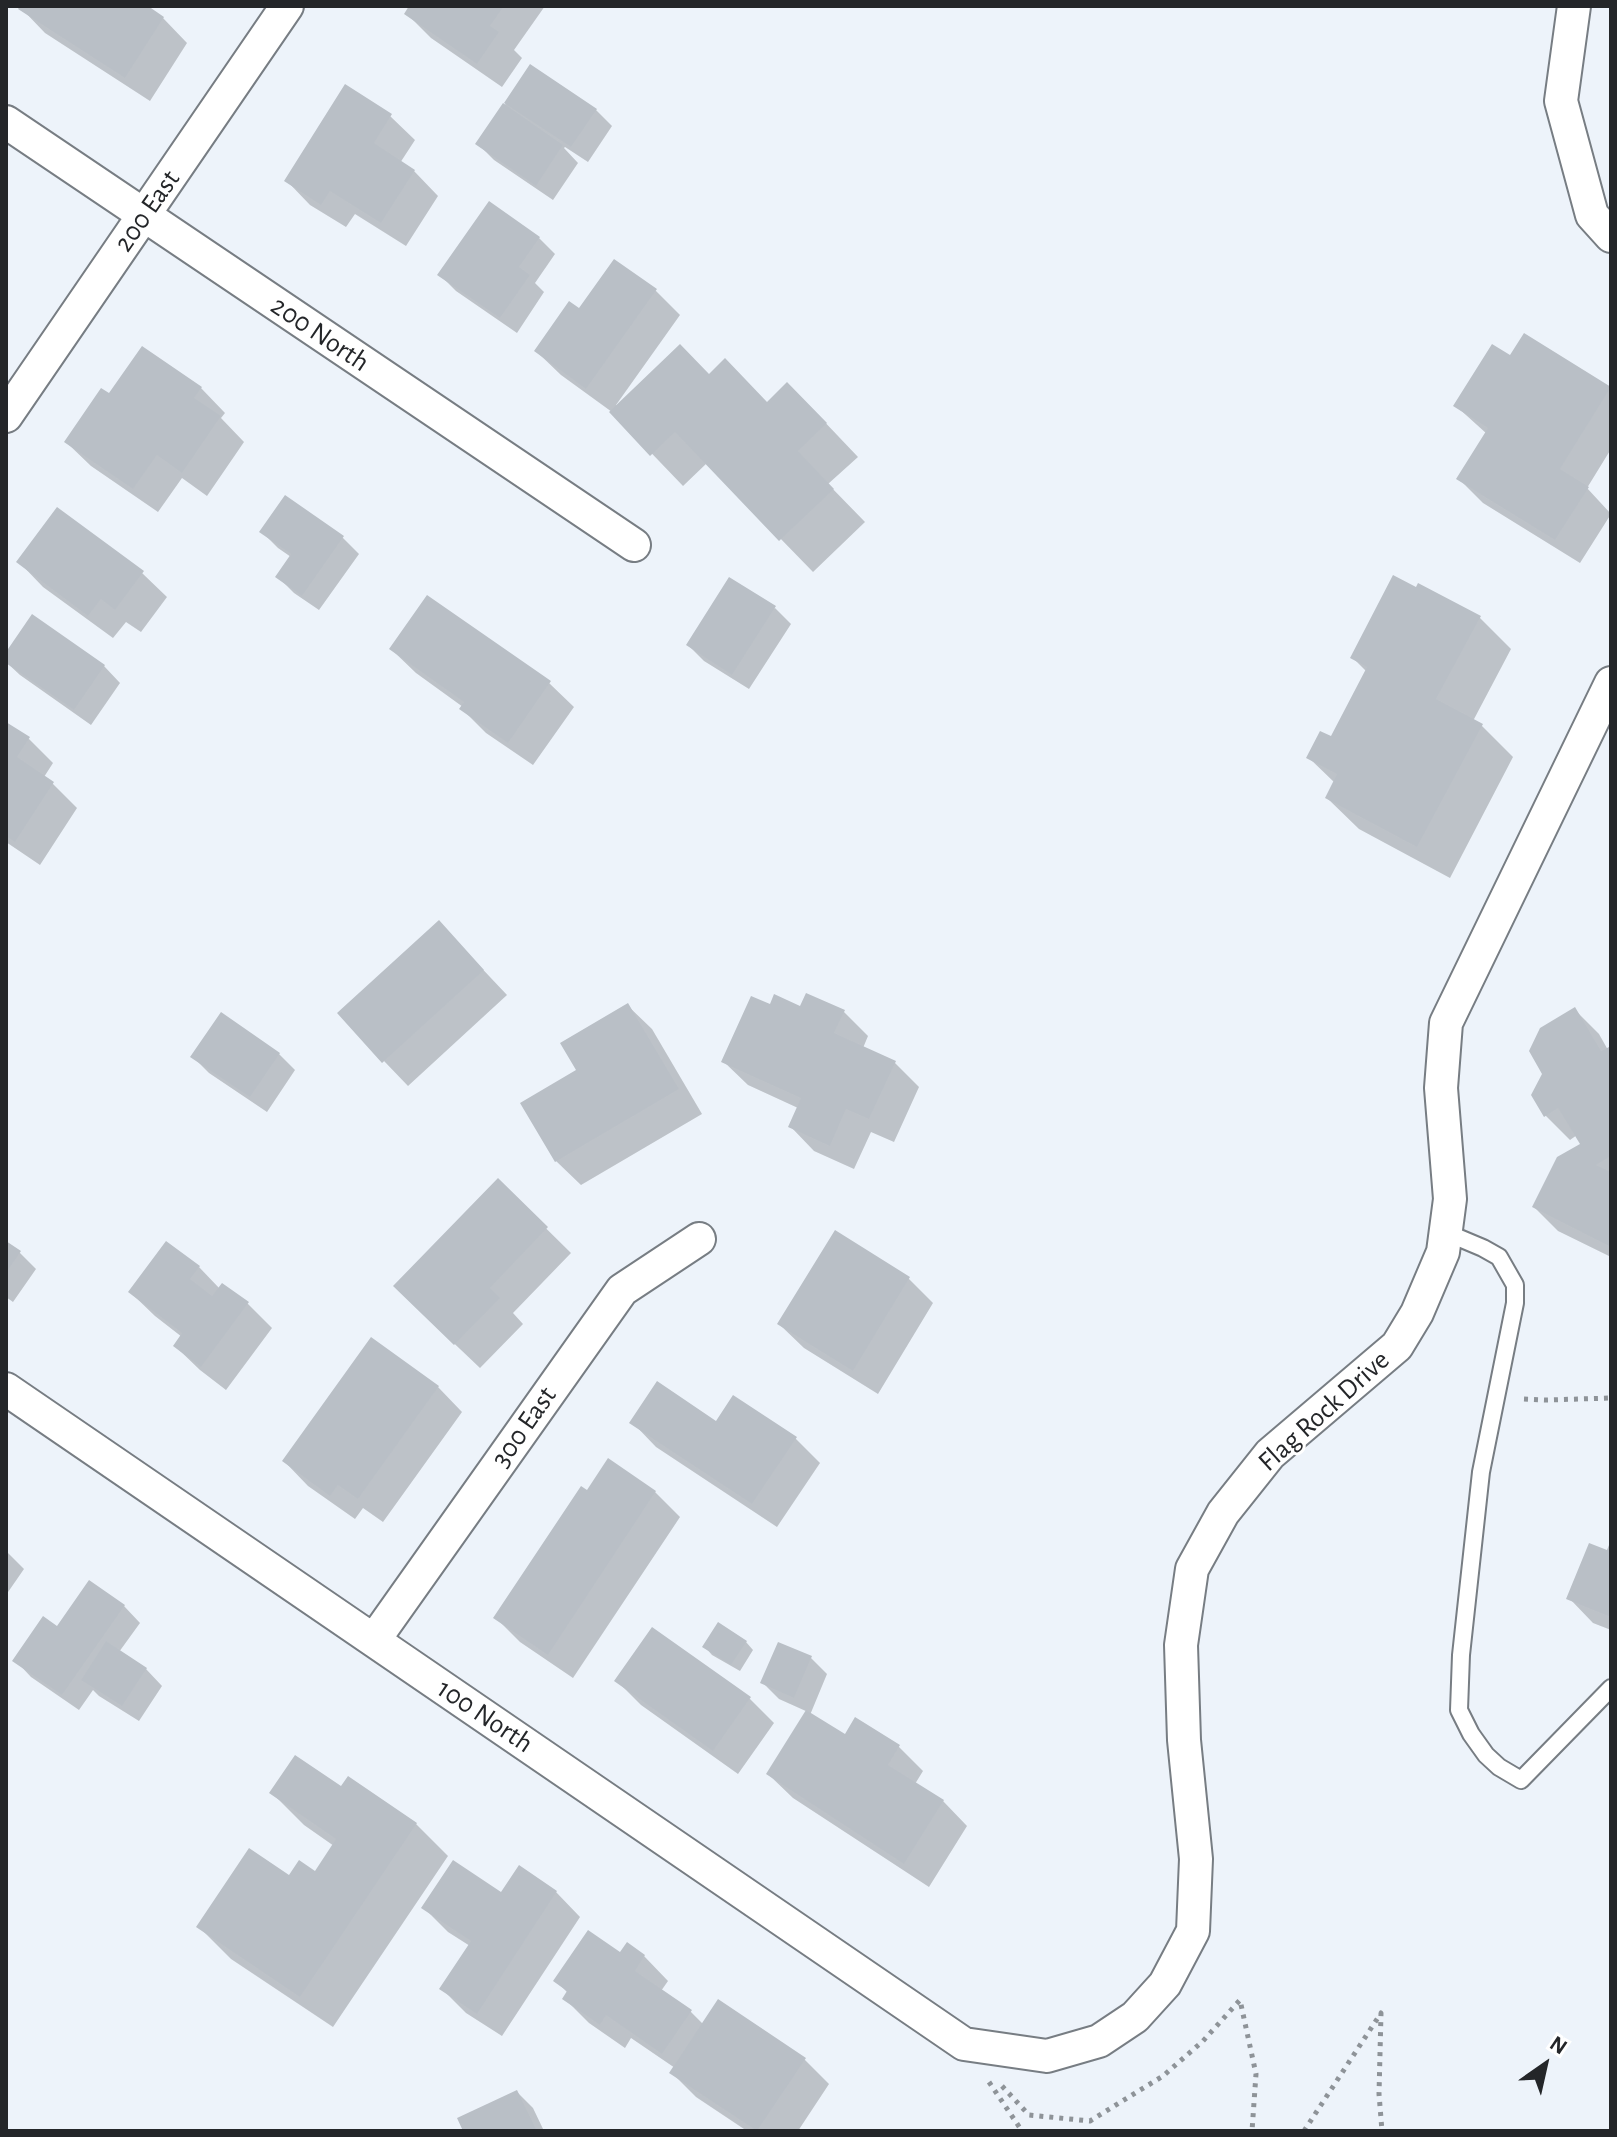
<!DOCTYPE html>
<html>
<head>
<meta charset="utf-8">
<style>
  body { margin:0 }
  #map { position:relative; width:1617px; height:2137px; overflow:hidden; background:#edf3fa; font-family:"Alegreya Sans",sans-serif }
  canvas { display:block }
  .frame { position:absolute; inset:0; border:8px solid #242629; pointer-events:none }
  .north { position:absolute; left:1505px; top:2025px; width:80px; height:80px; -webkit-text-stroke:6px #fff; paint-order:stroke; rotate:34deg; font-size:22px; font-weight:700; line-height:32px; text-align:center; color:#242629 }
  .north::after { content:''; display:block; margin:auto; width:28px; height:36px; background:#242629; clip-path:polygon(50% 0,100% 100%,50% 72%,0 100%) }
</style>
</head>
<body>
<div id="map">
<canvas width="1617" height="2137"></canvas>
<div class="frame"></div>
<div class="north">N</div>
</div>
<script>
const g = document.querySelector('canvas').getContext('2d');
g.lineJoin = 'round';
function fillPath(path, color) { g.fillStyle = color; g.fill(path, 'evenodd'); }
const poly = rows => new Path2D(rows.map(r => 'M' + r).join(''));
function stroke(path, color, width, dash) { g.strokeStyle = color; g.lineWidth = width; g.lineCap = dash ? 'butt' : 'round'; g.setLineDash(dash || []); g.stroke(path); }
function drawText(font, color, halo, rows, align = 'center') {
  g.font = font + ' "Alegreya Sans",sans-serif'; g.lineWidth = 6; g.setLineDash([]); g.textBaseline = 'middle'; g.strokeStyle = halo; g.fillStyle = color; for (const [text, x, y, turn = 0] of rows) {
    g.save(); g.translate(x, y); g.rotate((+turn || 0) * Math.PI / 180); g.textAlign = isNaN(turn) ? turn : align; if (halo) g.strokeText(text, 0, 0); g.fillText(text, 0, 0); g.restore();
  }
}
fillPath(poly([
  [22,6,144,6,163,18,187,43,150,101,45,33,21,8],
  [411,6,545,6,514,50,522,58,502,87,431,38,406,13],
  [531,67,596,110,612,126,588,162,565,147,564,148,578,163,553,200,494,160,478,144],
  [390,116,415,140,400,163,414,171,438,196,406,246,355,214,346,227,310,205,286,180],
  [539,238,555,254,535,283,544,292,517,333,456,291,440,275],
  [614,262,656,291,680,315,616,405,618,406,710,376,767,404,819,416,858,457,828,484,865,522,813,572,707,463,683,486,612,412,561,375,536,351,579,311],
  [1511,358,1611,390,1611,449,1587,488,1611,514,1580,563,1483,503,1459,479,1487,434,1456,406],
  [201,388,225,413,221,418,244,442,207,496,182,478,158,512,91,466,66,442,110,396],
  [286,498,343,538,359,554,319,610,294,593,278,577,291,557,278,548,262,532],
  [19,562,142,573,167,597,141,632,126,622,113,638,43,587],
  [775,608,791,624,749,689,704,661,688,645],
  [33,617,104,666,120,683,91,725,20,675,6,662,6,656],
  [1479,617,1511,649,1473,721,1481,725,1513,757,1450,878,1359,829,1327,798,1335,783,1308,757,1332,739,1367,672,1352,657],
  [391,649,549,683,574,707,533,765,486,733,462,709,463,707,416,673],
  [6,724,29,739,53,763,44,777,53,784,77,808,40,865,6,842],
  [439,923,507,995,408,1086,384,1061],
  [627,1005,652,1029,702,1114,581,1185,556,1161,579,1070],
  [771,1007,844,1012,868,1036,863,1048,895,1063,919,1087,894,1142,871,1132,854,1169,814,1151,790,1126,798,1108,748,1085,723,1061],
  [1575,1010,1599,1034,1608,1050,1611,1048,1611,1257,1558,1231,1534,1207,1582,1144,1577,1135,1570,1140,1545,1115],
  [279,1054,295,1070,267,1112,209,1073,193,1057],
  [498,1181,571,1253,513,1313,523,1324,480,1368,420,1311],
  [836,1233,909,1279,933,1303,878,1394,804,1348,779,1324],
  [6,1243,20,1253,36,1269,13,1302,6,1297],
  [199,1267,220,1289,223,1286,248,1304,272,1328,226,1390,200,1370,175,1346,182,1337,155,1316,130,1292],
  [372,1340,438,1387,462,1412,383,1522,363,1508,355,1519,308,1486,284,1461],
  [632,1422,717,1423,795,1438,820,1463,777,1527,656,1447],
  [608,1461,655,1492,680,1517,573,1678,520,1642,496,1618,587,1493],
  [1611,1545,1611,1630,1593,1623,1569,1598,1608,1553],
  [6,1551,24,1569,6,1595],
  [124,1606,140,1623,119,1652,146,1669,162,1686,139,1721,99,1696,93,1690,79,1710,31,1677,15,1660,58,1629],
  [653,1630,750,1699,774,1723,738,1774,641,1705,617,1681],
  [746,1642,753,1650,740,1671,712,1655,705,1647],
  [811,1658,827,1674,810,1715,845,1737,899,1747,923,1771,915,1784,943,1801,967,1826,929,1887,793,1798,768,1774,808,1712,779,1699,763,1683],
  [349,1779,416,1824,448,1856,333,2027,231,1959,199,1927,289,1878,315,1874,334,1846,304,1825,272,1793,342,1789],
  [556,1892,580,1917,502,2036,466,2013,442,1989,470,1946,448,1932,424,1908,502,1895],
  [620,1955,644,1956,668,1981,661,1991,691,2012,704,2025,805,2060,829,2084,798,2131,747,2131,696,2097,672,2073,675,2068,631,2038,625,2048,589,2023,565,1999,568,1993,556,1981],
  [517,2092,533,2108,544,2131,465,2131]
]), '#0003');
fillPath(poly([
  [20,6,148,6,164,17,125,78,18,9],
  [409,6,504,6,490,26,499,32,477,64,404,14],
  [530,64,597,109,571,147,504,103],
  [345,84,392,114,374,143,415,170,381,223,330,191,321,205,284,181],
  [503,103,563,145,536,186,475,144],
  [489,201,540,237,519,267,530,275,500,318,437,275],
  [614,259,657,289,586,389,534,351,569,301,579,308],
  [1524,333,1611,387,1560,469,1589,487,1555,540,1456,479,1488,428,1453,406,1492,344,1510,355],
  [680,344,709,374,725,358,767,402,787,382,827,423,798,451,834,489,779,541,675,432,650,456,609,412],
  [142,346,202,387,194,398,221,416,182,473,157,455,133,489,64,442,101,388,109,393],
  [285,495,344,536,302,596,275,577,291,554,259,532],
  [57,507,144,571,115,610,101,599,88,616,16,562],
  [1393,575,1416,587,1418,583,1481,616,1436,699,1483,724,1417,847,1325,798,1337,774,1306,758,1320,731,1331,736,1367,667,1350,658],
  [729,577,776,606,732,675,686,645],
  [427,595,551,681,508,743,459,709,464,702,389,649],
  [32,614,105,665,74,710,6,663,6,652],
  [6,722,30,737,17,757,54,782,15,842,6,836],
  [439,920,484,970,382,1063,337,1013],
  [806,993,845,1010,834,1033,896,1061,869,1119,846,1109,830,1146,788,1127,801,1098,721,1062,751,996,770,1004,774,994,800,1006],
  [628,1003,679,1089,555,1162,520,1103,576,1070,560,1043],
  [1575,1007,1601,1051,1611,1046,1611,1156,1596,1165,1611,1172,1611,1247,1532,1207,1557,1157,1580,1144,1558,1108,1544,1117,1531,1095,1542,1074,1529,1051,1540,1028],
  [221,1012,280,1053,250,1097,190,1057],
  [498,1178,548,1227,490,1288,500,1298,454,1345,393,1286],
  [835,1230,910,1277,853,1371,777,1324],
  [6,1241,21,1251,6,1273],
  [166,1241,200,1266,190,1279,212,1296,222,1283,249,1302,201,1367,173,1346,182,1333,128,1292],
  [371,1337,439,1386,358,1499,338,1485,330,1496,282,1461],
  [657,1381,716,1421,733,1395,797,1437,752,1504,629,1423],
  [608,1458,656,1491,548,1655,493,1618,581,1486,587,1490],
  [1611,1540,1611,1617,1566,1599,1589,1543,1607,1550],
  [89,1580,125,1605,62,1695,12,1661,43,1616,57,1626],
  [718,1622,747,1641,731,1665,702,1647],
  [652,1627,751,1697,713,1751,614,1681],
  [106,1641,147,1668,122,1706,81,1680],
  [778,1642,812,1656,794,1698,760,1683],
  [806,1710,845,1734,855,1717,900,1745,888,1765,944,1800,904,1864,766,1774],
  [295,1755,341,1786,348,1776,417,1823,300,1997,196,1927,249,1848,289,1875,299,1860,315,1871,336,1839,269,1793],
  [453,1860,501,1892,519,1865,557,1891,477,2014,439,1989,471,1941,421,1908],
  [588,1930,620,1952,627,1942,645,1955,635,1971,692,2010,662,2054,606,2015,600,2025,562,1999,567,1991,553,1981],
  [718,1999,806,2058,757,2131,669,2073],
  [517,2090,537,2131,463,2131,457,2118]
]), '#b9bfc6');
const service = poly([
  [1445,1232,1483,1248,1499,1257,1515,1285,1515,1303,1481,1472,1461,1655,1459,1710,1471,1734,1486,1755,1499,1767,1521,1780,1611,1688]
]);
const minor = poly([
  [1574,6,1561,101,1592,215,1611,236],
  [6,122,634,545],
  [6,416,287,6],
  [6,1389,964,2044,1047,2056,1099,2041,1135,2017,1165,1984,1193,1931,1196,1859,1184,1740,1181,1645,1192,1569,1223,1513,1270,1454,1397,1346,1417,1313,1443,1252,1450,1199,1441,1088,1446,1023,1611,683],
  [374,1640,622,1290,699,1239]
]);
stroke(service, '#777d83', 20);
stroke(minor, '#777d83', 36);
stroke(poly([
  [1524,1399,1546,1400,1611,1398],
  [989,2082,1022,2131],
  [1002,2086,1029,2115,1090,2121,1163,2076,1203,2041,1240,2000,1256,2074,1252,2131],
  [1304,2131,1381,2013,1379,2094,1382,2131]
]), '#8e9398', 5, [4, 6]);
stroke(service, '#fff', 16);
stroke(minor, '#fff', 32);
drawText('28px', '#242629', '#fff', [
  ["200 East",147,211,-55],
  ["200 North",320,334,34],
  ["Flag Rock Drive",1324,1411,-42],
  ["300 East",524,1427,-55],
  ["100 North",485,1716,34]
]);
</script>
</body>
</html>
